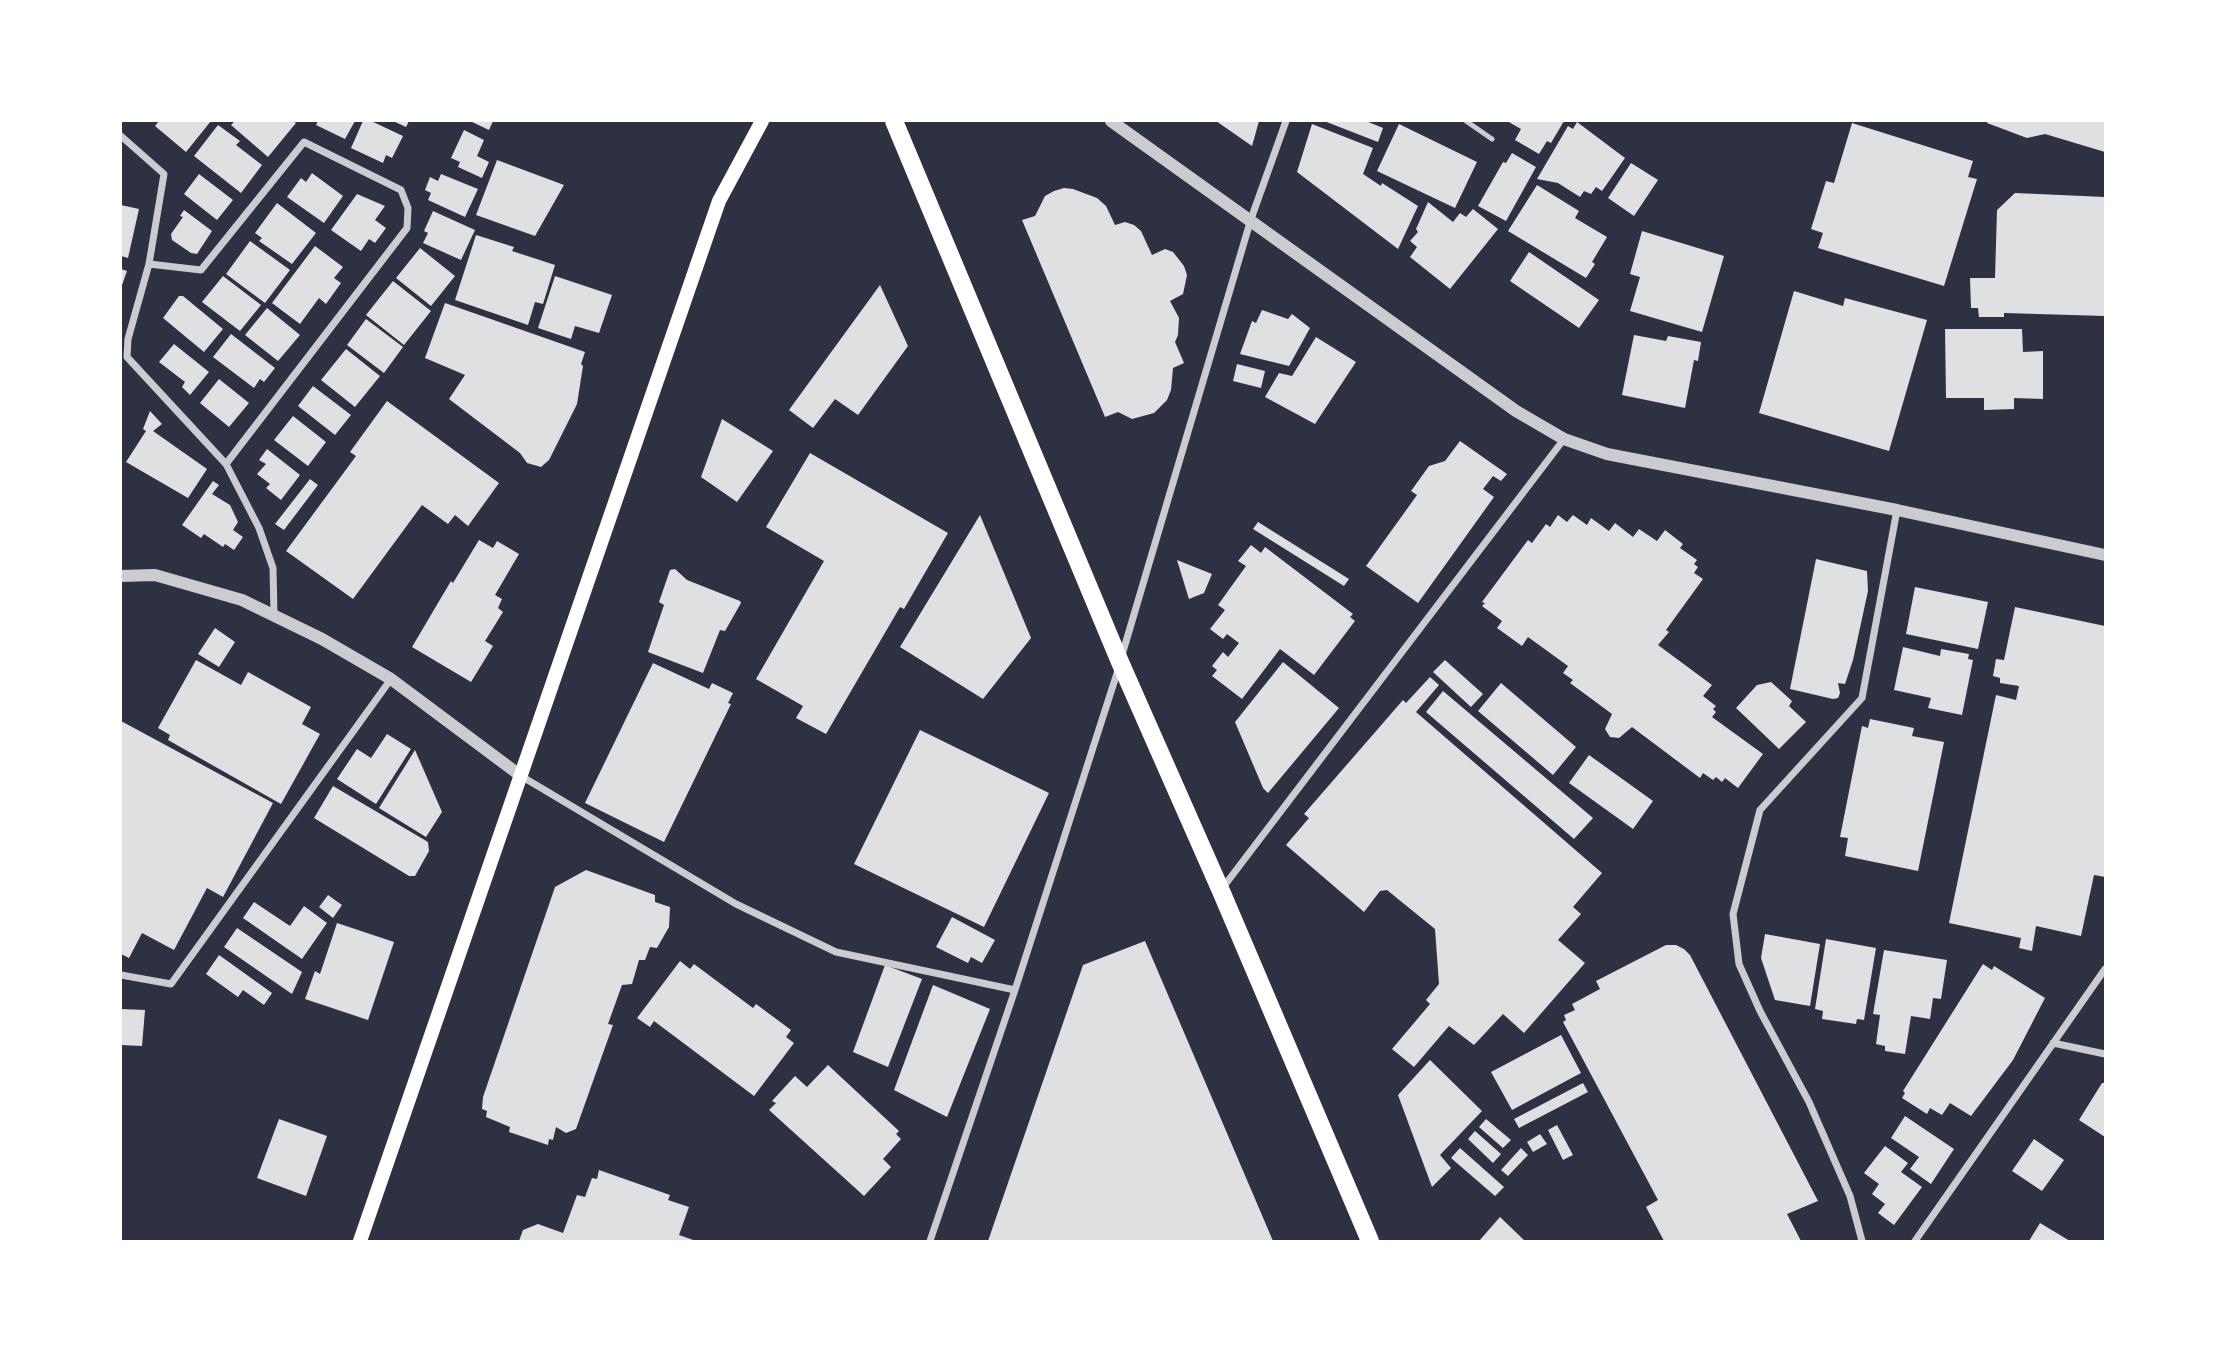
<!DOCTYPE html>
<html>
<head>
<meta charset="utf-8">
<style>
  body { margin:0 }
  #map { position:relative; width:2226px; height:1362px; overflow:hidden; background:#2d3142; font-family:Figtree,sans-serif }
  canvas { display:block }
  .frame { position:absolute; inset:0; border:122px solid #fff; pointer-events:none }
</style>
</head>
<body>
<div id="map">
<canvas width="2226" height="1362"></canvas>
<div class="frame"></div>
</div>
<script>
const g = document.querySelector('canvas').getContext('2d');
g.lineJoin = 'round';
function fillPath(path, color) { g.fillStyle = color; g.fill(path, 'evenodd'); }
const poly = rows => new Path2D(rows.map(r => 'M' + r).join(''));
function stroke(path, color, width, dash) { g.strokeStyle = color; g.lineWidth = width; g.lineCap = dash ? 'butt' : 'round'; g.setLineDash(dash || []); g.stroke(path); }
fillPath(poly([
  [159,121,211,121,186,152,155,126],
  [235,121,293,121,296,123,268,157,231,125],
  [318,121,355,121,345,139,316,125],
  [363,121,371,121,403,136,392,158,386,155,383,163,351,148],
  [393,121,409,121,406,127],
  [470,121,493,121,489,130],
  [1216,121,1259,121,1252,146],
  [1324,121,1366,121,1383,128,1378,142],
  [1507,121,1564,121,1551,143,1547,141,1539,154,1515,140,1521,129],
  [1988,121,2105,121,2105,152,2045,134,2027,138,1987,123],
  [1577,122,1625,158,1602,191,1596,187,1591,194,1584,191,1580,197,1558,183,1537,179,1568,126,1573,129],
  [1852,123,1973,161,1968,177,1977,179,1944,286,1818,248,1823,233,1811,229,1826,181,1834,183],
  [1312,124,1373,148,1363,174,1381,186,1382,183,1418,206,1398,249,1297,172],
  [1399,124,1477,162,1455,208,1377,171],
  [218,125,240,141,236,145,262,165,241,193,194,156],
  [464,130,484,140,477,156,489,162,482,178,458,167,460,162,451,158],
  [1512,153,1536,167,1506,221,1478,206,1503,162,1506,163],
  [497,160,564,185,535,236,476,215],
  [1631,163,1658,180,1634,216,1608,198],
  [312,173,343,196,324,223,287,197,301,178,306,182],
  [199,174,233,200,217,220,184,194],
  [441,174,478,189,465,217,428,200,431,193,425,190,430,177,438,181],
  [1537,185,1579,211,1575,218,1607,237,1592,262,1595,264,1586,278,1508,231],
  [1064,188,1073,189,1097,198,1106,206,1115,225,1125,222,1134,225,1141,231,1152,255,1165,249,1173,252,1184,266,1187,275,1183,294,1170,301,1179,318,1178,335,1175,342,1184,363,1173,368,1171,390,1167,400,1154,413,1132,419,1118,412,1105,417,1022,220,1035,216,1045,196,1054,191],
  [2015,193,2105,197,2105,316,2004,313,2004,317,1979,317,1978,308,1971,308,1970,278,1995,278,1997,210],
  [357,194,385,206,375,220,386,228,375,243,369,239,361,251,331,230],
  [1428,202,1453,222,1460,213,1466,217,1473,209,1498,229,1450,289,1410,257,1417,247,1410,241,1418,232,1416,229],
  [277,203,316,233,292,264,259,241,262,238,255,233],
  [121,205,139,209,128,258,121,256],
  [184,210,212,231,197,254,191,253,172,240,171,234,183,217,180,216],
  [433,211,475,230,461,260,423,243,428,233,424,231],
  [1642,231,1724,256,1702,332,1630,311,1640,277,1630,274],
  [476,235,514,247,512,251,555,265,543,304,535,302,528,325,455,300],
  [250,241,290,270,265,303,226,274],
  [315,246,343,267,334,278,341,283,326,304,319,298,300,324,272,303],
  [420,248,455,276,431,306,396,278],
  [1529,252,1599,300,1579,328,1510,281],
  [121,269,127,271,121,288],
  [223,276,261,305,240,331,202,302],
  [555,276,612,295,599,333,575,326,571,339,538,328],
  [393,281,431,311,404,345,366,315],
  [880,285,908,346,858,415,835,399,813,428,789,410],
  [1794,291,1843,306,1845,298,1927,320,1889,451,1759,413],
  [179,296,183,296,223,329,204,352,163,318],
  [445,303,585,352,581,364,583,366,577,404,549,460,541,467,527,463,520,453,449,399,465,375,425,358],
  [267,308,300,335,278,361,245,335],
  [1262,310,1288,319,1292,314,1310,328,1289,366,1240,354,1252,321,1256,323],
  [366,319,403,347,384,373,347,345],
  [1945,329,2022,329,2023,352,2043,351,2043,399,2014,398,2014,409,1984,410,1984,398,1946,398],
  [231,334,275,368,264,382,260,379,254,388,213,357],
  [1634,335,1666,341,1668,336,1701,342,1698,361,1694,360,1685,408,1622,395],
  [1316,337,1356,362,1315,424,1265,397,1279,373,1292,376],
  [174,344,209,372,190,395,182,387,185,382,159,362],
  [346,349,380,376,355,407,321,380],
  [1237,364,1265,371,1261,388,1233,381],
  [219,379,249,403,229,427,200,403],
  [313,386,351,415,335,435,298,406],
  [387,401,499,483,468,526,455,515,448,524,422,505,353,599,286,551,356,456,350,452],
  [150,411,162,424,153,431,207,469,188,498,126,462,146,431,143,429],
  [293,416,326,442,308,466,274,440],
  [722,419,773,451,737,502,701,477],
  [1460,441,1507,474,1501,481,1493,476,1483,489,1494,497,1418,603,1366,566,1417,495,1411,491,1429,466,1445,461],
  [267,449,300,475,281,500,266,488,270,484,257,474,266,464,259,460],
  [810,453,948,533,904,609,900,607,826,734,796,718,803,706,756,679,824,561,766,527],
  [310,479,318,485,284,530,275,524],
  [213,481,219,485,212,494,230,505,238,522,233,530,243,537,234,550,225,544,223,547,204,534,201,538,182,525],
  [980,515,1031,638,983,699,900,647],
  [1558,515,1567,522,1573,515,1587,525,1591,518,1609,531,1615,523,1633,537,1639,529,1657,541,1665,530,1683,544,1680,548,1697,560,1694,564,1698,567,1694,573,1703,579,1666,630,1669,632,1658,645,1712,685,1703,696,1716,706,1713,709,1716,712,1712,717,1763,754,1738,788,1725,778,1722,782,1716,777,1713,780,1703,773,1700,778,1632,727,1619,738,1610,737,1605,729,1612,714,1570,683,1573,680,1563,673,1568,666,1528,637,1522,646,1497,628,1502,621,1482,606,1485,603,1482,602,1528,540,1532,543,1546,524,1550,527],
  [1258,522,1349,579,1344,586,1253,529],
  [479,540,493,548,497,541,519,554,495,595,502,599,498,608,503,612,485,641,493,646,471,682,412,647,451,581,453,583],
  [1251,545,1261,553,1265,547,1353,614,1350,617,1355,621,1314,675,1280,649,1242,699,1212,676,1217,670,1212,666,1223,652,1228,657,1239,643,1227,634,1223,639,1210,629,1225,610,1218,605,1246,566,1238,561],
  [1816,559,1867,571,1868,591,1853,660,1845,684,1838,683,1840,693,1838,698,1833,699,1790,689],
  [1177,560,1212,574,1204,593,1189,599],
  [675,569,687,580,740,601,741,603,725,631,720,630,703,673,648,652,664,605,659,602,670,570],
  [1915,587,1988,602,1978,649,1906,634],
  [2015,607,2105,626,2105,877,2094,875,2081,936,2036,926,2032,951,2019,948,2021,938,1949,923,1996,695,2016,700,2019,686,2000,683,2000,678,1993,676,1996,659,2004,660],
  [215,628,235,642,219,667,198,654],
  [1903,647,1940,656,1941,649,1969,654,1968,659,1973,660,1962,715,1928,708,1931,698,1894,690],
  [196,660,241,685,248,672,311,707,302,724,320,734,281,804,168,740,170,735,158,728],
  [1445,660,1483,694,1471,707,1433,672],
  [1283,662,1339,708,1268,793,1263,788,1235,722],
  [653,663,709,689,712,683,733,693,728,703,731,704,664,842,585,803],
  [1430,677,1439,685,1416,712,1602,873,1573,907,1581,914,1558,940,1585,963,1524,1033,1503,1014,1474,1045,1449,1026,1414,1067,1392,1049,1430,1004,1426,1000,1439,984,1435,929,1387,890,1380,891,1364,912,1286,845,1309,818,1304,814,1403,700,1406,703],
  [1771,682,1792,701,1789,706,1806,722,1779,749,1736,708,1757,685],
  [1501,683,1576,747,1553,775,1478,711],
  [1443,691,1593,818,1574,839,1426,712],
  [1870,719,1914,728,1912,736,1944,742,1918,871,1845,856,1848,838,1840,837,1862,726,1868,728],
  [121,721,273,803,223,897,207,888,174,950,142,933,129,958,121,954],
  [920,730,1049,793,984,927,854,864],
  [387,734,411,749,376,804,337,779,357,749,371,758],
  [415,750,442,812,426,837,379,808],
  [1589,755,1653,801,1633,829,1569,783],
  [333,786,428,842,429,851,415,876,409,876,314,818],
  [586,870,655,895,655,902,670,907,669,927,657,948,650,947,645,960,639,960,632,984,622,985,608,1024,613,1025,576,1129,566,1133,556,1127,553,1140,549,1139,548,1145,509,1132,510,1127,486,1117,487,1111,482,1109,483,1097,555,887],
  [328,895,342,905,333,918,319,907],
  [254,902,290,926,304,906,327,923,302,959,243,918],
  [952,917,995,940,982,963,971,957,968,963,936,947],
  [337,923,394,942,368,1020,305,999,315,971,320,974],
  [237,928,302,972,292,994,224,947],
  [1765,934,1820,944,1810,1006,1775,1000,1761,958],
  [1826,939,1876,948,1864,1020,1857,1019,1856,1024,1822,1019,1823,1011,1815,1009],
  [1145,941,1273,1241,988,1241,1083,965],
  [1666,945,1676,945,1684,949,1690,955,1818,1201,1787,1214,1801,1241,1664,1241,1646,1207,1658,1200,1563,1022,1566,1020,1564,1015,1575,1010,1572,1004,1600,989,1596,981],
  [1884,950,1947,960,1941,999,1933,998,1930,1019,1911,1016,1905,1054,1885,1051,1885,1046,1876,1044,1880,1015,1873,1014],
  [219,955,272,993,264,1005,243,990,238,997,206,974],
  [680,961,690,969,694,964,753,1008,756,1004,791,1030,786,1037,794,1043,754,1096,654,1021,650,1027,637,1018],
  [1983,964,1992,970,1994,966,2045,998,2013,1060,1971,1116,1950,1103,1942,1115,1930,1108,1927,1114,1902,1098,1905,1093,1903,1091],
  [885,965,922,979,888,1067,853,1052],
  [933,985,990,1009,947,1117,894,1090],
  [121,1009,145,1010,142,1046,121,1045],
  [1561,1035,1581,1073,1512,1110,1491,1072],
  [1430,1060,1482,1111,1440,1155,1451,1168,1432,1187,1398,1095],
  [828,1065,899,1131,896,1134,901,1139,883,1159,891,1167,864,1196,769,1110,776,1103,772,1101,795,1076,807,1087],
  [1583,1083,1588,1092,1519,1128,1514,1119],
  [2102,1083,2105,1083,2105,1137,2079,1120],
  [1905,1116,1954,1149,1931,1184,1910,1169,1919,1157,1891,1138],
  [279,1119,327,1136,306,1196,257,1178],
  [1486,1119,1511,1140,1503,1148,1479,1127],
  [1557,1125,1573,1155,1563,1160,1548,1130],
  [1475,1131,1501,1154,1493,1163,1468,1139],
  [1540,1134,1547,1144,1533,1152,1527,1142],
  [2034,1139,2064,1160,2042,1191,2012,1171],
  [1885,1146,1908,1163,1901,1172,1922,1187,1894,1225,1878,1213,1885,1204,1872,1194,1879,1184,1864,1173],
  [1460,1148,1504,1187,1495,1196,1451,1158],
  [1521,1148,1528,1155,1508,1176,1501,1170],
  [599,1170,670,1195,668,1200,689,1207,679,1235,696,1241,519,1241,523,1230,538,1224,563,1233,577,1195,585,1197,592,1178,597,1179],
  [1500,1217,1525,1241,1479,1241],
  [2040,1223,2070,1241,2029,1241]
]), '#e0e0e3');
stroke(poly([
  [1466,121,1492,139]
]), '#caccd0', 5);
stroke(poly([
  [121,136,164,174,149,264,128,339,127,357,226,464,259,528,273,568,274,615],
  [149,264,201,270,304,142,401,190,408,208,407,228,226,464],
  [1122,655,1251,219,1286,121],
  [521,776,736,904,836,952,1015,990],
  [1221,890,1564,439],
  [121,975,171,984,391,679],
  [2053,1043,2105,1054],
  [930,1241,1015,990,1119,667],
  [1862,1241,1850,1196,1809,1102,1760,1011,1739,964,1733,914,1760,810,1862,698,1897,510],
  [1915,1241,2105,969]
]), '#caccd0', 7);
stroke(poly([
  [1111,121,1516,411,1564,439,1607,454,1897,510,2105,555],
  [121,576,155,575,242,600,322,639,391,679,521,776]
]), '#caccd0', 12);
stroke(poly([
  [360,1241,719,201,762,121]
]), '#fff', 14);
stroke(poly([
  [894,121,1120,662,1221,891,1370,1241]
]), '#fff', 18);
</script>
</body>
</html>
